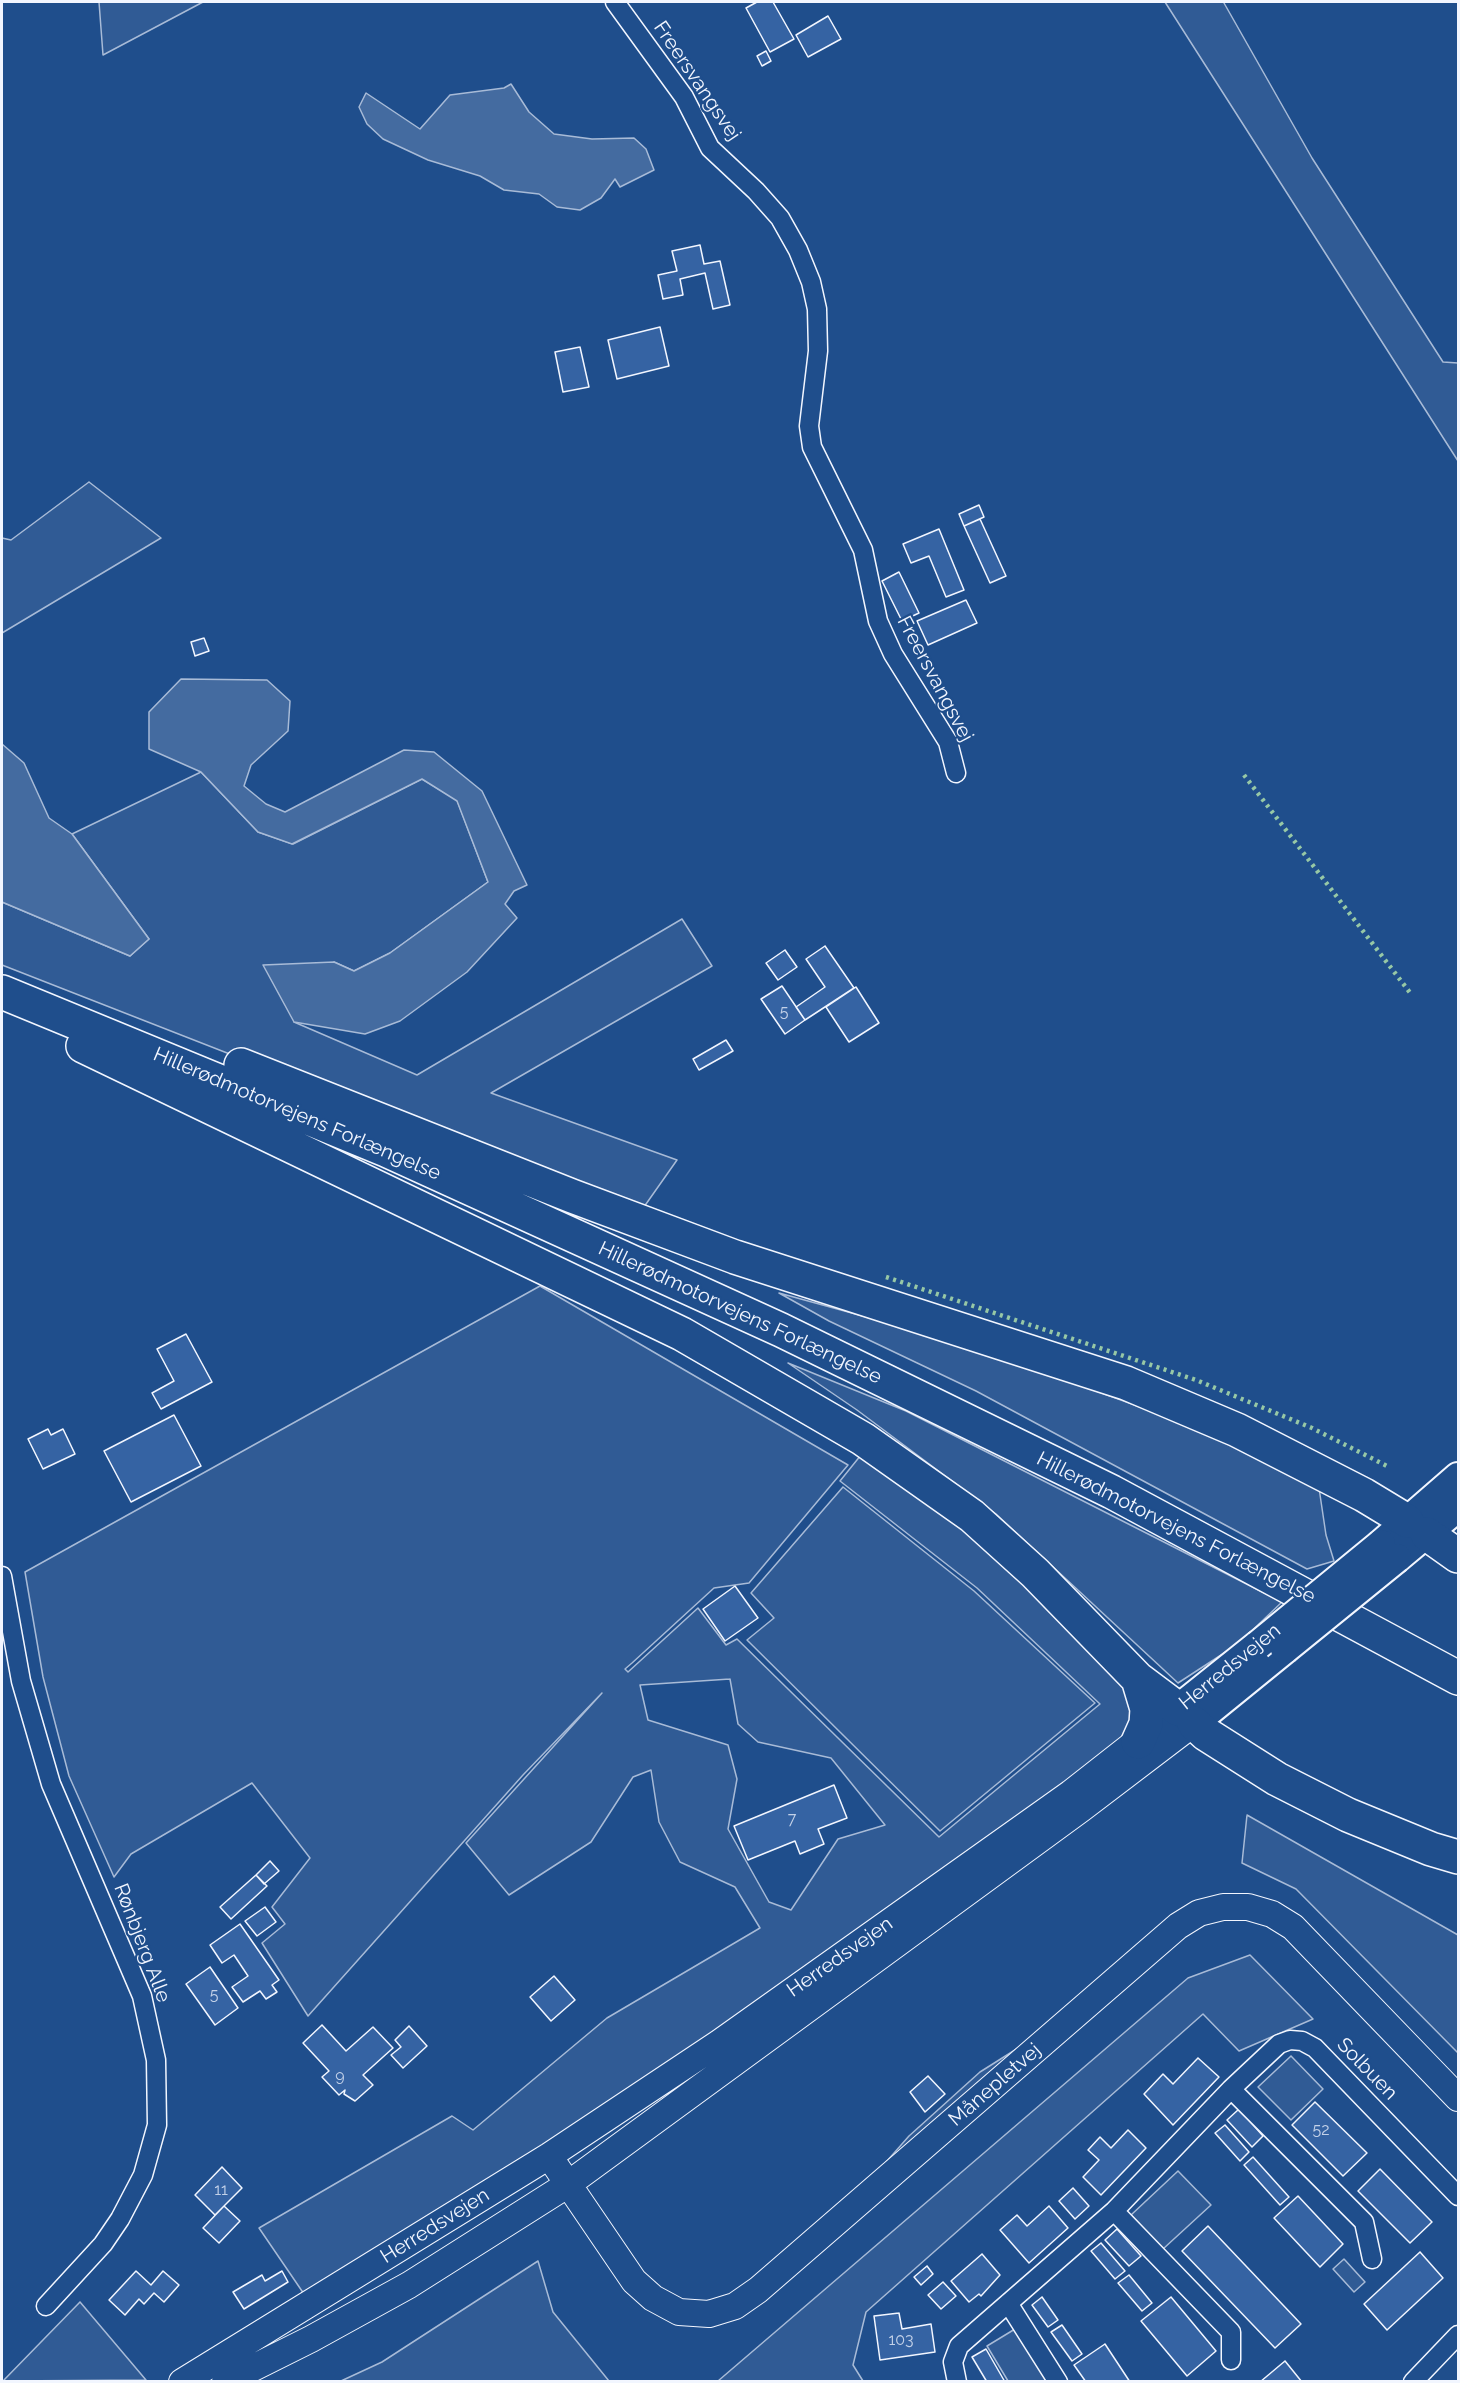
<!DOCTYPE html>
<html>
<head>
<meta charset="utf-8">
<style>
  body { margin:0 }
  #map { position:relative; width:1460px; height:2383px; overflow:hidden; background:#1f4e8c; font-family:Raleway,sans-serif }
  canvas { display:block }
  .frame { position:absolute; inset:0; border:3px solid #f2f6ff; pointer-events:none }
</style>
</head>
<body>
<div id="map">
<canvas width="1460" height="2383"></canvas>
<div class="frame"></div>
</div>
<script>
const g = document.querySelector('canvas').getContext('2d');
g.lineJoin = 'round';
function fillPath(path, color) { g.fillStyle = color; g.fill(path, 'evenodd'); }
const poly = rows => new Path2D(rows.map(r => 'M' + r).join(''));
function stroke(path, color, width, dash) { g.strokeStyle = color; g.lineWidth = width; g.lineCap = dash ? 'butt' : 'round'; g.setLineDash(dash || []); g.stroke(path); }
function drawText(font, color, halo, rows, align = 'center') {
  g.font = font + ' Raleway,sans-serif'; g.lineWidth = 4.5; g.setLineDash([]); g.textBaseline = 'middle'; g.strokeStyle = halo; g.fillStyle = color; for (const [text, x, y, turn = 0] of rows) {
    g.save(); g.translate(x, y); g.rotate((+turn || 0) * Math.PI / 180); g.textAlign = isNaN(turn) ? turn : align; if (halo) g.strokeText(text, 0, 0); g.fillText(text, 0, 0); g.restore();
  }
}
const built = poly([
  [99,2,203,2,103,55,99,2],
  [1165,2,1225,2,1224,3,1312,158,1443,362,1458,363,1458,461,1165,2],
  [89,482,161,538,2,633,2,538,11,540,89,482],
  [201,772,258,832,293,844,422,779,457,800,488,882,390,953,354,971,334,962,294,1022,417,1075,682,919,712,966,491,1093,677,1160,639,1214,2,965,2,902,130,956,149,939,72,834,201,772],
  [540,1286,848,1465,749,1583,714,1588,632,1663,625,1669,628,1672,698,1608,726,1645,737,1639,939,1837,1100,1704,977,1588,840,1481,865,1450,983,1542,1123,1686,1134,1706,1130,1733,951,1872,504,2173,304,2294,259,2228,452,2116,473,2130,607,2018,760,1928,735,1887,680,1862,659,1822,651,1770,633,1777,591,1842,509,1895,466,1843,602,1693,523,1775,308,2016,262,1943,285,1924,272,1907,310,1858,252,1783,131,1854,114,1877,69,1776,43,1677,25,1572,540,1286],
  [730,1679,738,1724,758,1742,831,1758,885,1825,838,1839,791,1910,769,1902,728,1829,737,1779,728,1745,648,1720,640,1685,730,1679],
  [779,1293,910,1329,1039,1370,1200,1429,1319,1488,1326,1535,1334,1561,1307,1569,976,1391,829,1321,779,1293],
  [788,1363,906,1411,1282,1602,1238,1644,1178,1683,996,1514,857,1410,788,1363],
  [843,1487,974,1591,1095,1703,940,1831,747,1640,774,1618,751,1593,843,1487],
  [1247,1815,1458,1935,1458,2053,1296,1889,1242,1863,1247,1815],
  [1250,1955,1313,2019,1239,2051,1203,2014,866,2312,853,2365,863,2381,718,2381,1188,1978,1250,1955],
  [1034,2038,865,2186,909,2136,980,2072,1034,2038],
  [1291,2056,1323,2089,1291,2120,1258,2087,1291,2056],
  [1178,2171,1211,2205,1163,2249,1131,2215,1178,2171],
  [1344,2259,1365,2282,1354,2292,1333,2269,1344,2259],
  [538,2261,553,2312,609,2381,341,2381,382,2362,538,2261],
  [80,2302,146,2380,3,2381,80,2302],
  [1015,2329,1047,2381,1008,2381,987,2346,1015,2329]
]);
fillPath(built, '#305b95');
stroke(built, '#a8bbd7', 1.5);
const water = poly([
  [511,84,529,112,554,134,592,139,634,138,646,149,654,170,620,187,615,179,601,198,580,210,557,207,539,194,504,190,480,176,428,160,383,139,367,124,359,107,366,93,420,129,450,95,504,88,511,84],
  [181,679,267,680,290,701,288,731,251,765,244,786,266,804,285,812,404,750,434,752,482,791,527,885,514,891,505,904,517,918,467,972,400,1021,365,1034,294,1022,263,965,334,962,354,971,390,953,488,882,457,801,422,779,292,844,258,832,201,772,149,749,149,712,181,679],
  [2,744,24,763,49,818,72,834,149,939,130,956,2,902,2,744]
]);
fillPath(water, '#446ba0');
stroke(water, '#a8bbd7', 1.5);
const building = poly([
  [757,2,773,2,794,39,770,52,746,8,757,2],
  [828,16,841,39,808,57,796,35,828,16],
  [766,51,771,61,762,66,757,56,766,51],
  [700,245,704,264,720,261,730,305,713,309,705,273,680,279,683,295,663,299,658,275,677,271,672,251,700,245],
  [660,327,669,366,617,379,608,340,660,327],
  [580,347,589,387,563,392,555,352,580,347],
  [979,505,984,517,964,526,959,514,979,505],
  [980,519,1006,576,990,583,964,526,980,519],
  [939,529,964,590,946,597,929,556,911,563,903,544,939,529],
  [899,572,919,613,902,621,882,581,899,572],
  [966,600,977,623,928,645,917,621,966,600],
  [204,638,209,651,195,656,191,642,204,638],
  [825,946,854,988,805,1020,796,1007,825,987,806,959,825,946],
  [785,950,797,967,778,980,766,963,785,950],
  [782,986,805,1020,785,1034,761,999,782,986],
  [856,987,879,1023,849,1042,826,1007,856,987],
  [726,1040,733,1051,699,1070,693,1059,726,1040],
  [186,1334,212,1382,161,1409,152,1393,174,1381,157,1349,186,1334],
  [174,1415,201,1466,131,1502,104,1451,174,1415],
  [48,1429,51,1435,63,1429,75,1454,43,1469,28,1439,48,1429],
  [735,1586,758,1618,725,1641,703,1609,735,1586],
  [834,1785,847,1818,818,1829,824,1844,800,1854,795,1841,748,1860,734,1826,834,1785],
  [270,1861,279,1871,264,1884,256,1875,270,1861],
  [256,1875,267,1886,231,1919,220,1907,256,1875],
  [265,1907,276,1922,257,1936,245,1921,265,1907],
  [240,1924,279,1980,272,1985,277,1992,266,1999,260,1991,243,2002,232,1987,248,1976,234,1955,222,1963,210,1945,240,1924],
  [210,1967,238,2008,215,2025,186,1984,210,1967],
  [554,1976,575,2000,551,2021,530,1997,554,1976],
  [322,2025,346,2051,373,2027,393,2048,363,2075,373,2085,355,2101,344,2094,345,2090,339,2095,322,2077,329,2071,303,2043,322,2025],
  [409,2026,427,2046,403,2068,391,2055,401,2047,395,2040,409,2026],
  [1198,2058,1219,2077,1173,2125,1144,2094,1163,2074,1173,2084,1198,2058],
  [928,2076,945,2094,925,2112,910,2092,928,2076],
  [1315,2102,1367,2153,1343,2176,1292,2125,1315,2102],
  [1239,2109,1263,2136,1252,2147,1227,2120,1239,2109],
  [1225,2125,1249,2152,1240,2161,1215,2133,1225,2125],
  [1128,2130,1146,2148,1101,2195,1083,2177,1099,2160,1088,2150,1100,2137,1111,2148,1128,2130],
  [1253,2157,1289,2197,1280,2205,1244,2165,1253,2157],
  [222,2167,242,2188,215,2215,195,2195,222,2167],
  [1380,2169,1432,2222,1410,2243,1358,2191,1380,2169],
  [1073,2188,1089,2206,1075,2219,1059,2201,1073,2188],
  [1298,2196,1343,2244,1320,2267,1274,2218,1298,2196],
  [224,2206,240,2221,219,2243,203,2228,224,2206],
  [1049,2206,1068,2228,1029,2263,1000,2230,1017,2215,1027,2226,1049,2206],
  [1208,2226,1301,2324,1275,2348,1182,2251,1208,2226],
  [1117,2229,1141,2256,1129,2266,1105,2240,1117,2229],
  [1101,2243,1125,2271,1115,2279,1091,2251,1101,2243],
  [1420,2252,1443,2278,1387,2330,1364,2304,1420,2252],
  [982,2254,1000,2275,981,2296,979,2294,969,2302,951,2281,982,2254],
  [927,2266,933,2274,921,2285,914,2277,927,2266],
  [136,2271,151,2285,163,2271,179,2285,164,2302,154,2293,144,2304,139,2299,125,2315,109,2300,136,2271],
  [282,2271,288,2282,244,2309,233,2292,262,2275,265,2281,282,2271],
  [1129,2275,1152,2303,1142,2311,1118,2283,1129,2275],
  [943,2282,956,2296,941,2309,928,2295,943,2282],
  [1042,2297,1058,2320,1048,2327,1032,2305,1042,2297],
  [1171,2297,1216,2351,1187,2376,1141,2321,1171,2297],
  [899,2313,902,2329,931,2324,935,2352,880,2360,874,2316,899,2313],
  [1062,2325,1082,2354,1072,2361,1051,2332,1062,2325],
  [1105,2344,1130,2382,1086,2382,1074,2365,1105,2344],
  [986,2349,1005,2382,987,2382,972,2357,986,2349],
  [1285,2361,1302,2382,1260,2382,1285,2361]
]);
fillPath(building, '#3563a3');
stroke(building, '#f2f6ff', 1.5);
const street = poly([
  [615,2,684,97,710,148,756,191,780,218,798,250,811,282,817,309,818,351,809,426,812,447,863,550,878,621,893,654,948,742,956,773],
  [2,1576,21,1681,51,1784,142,1996,156,2060,157,2125,143,2175,120,2219,103,2244,46,2306],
  [1231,2089,1364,2222,1372,2259],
  [1114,2211,1231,2332,1231,2360],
  [1008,2303,1058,2382],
  [957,2382,953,2362,959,2346,1114,2211,1231,2089,1279,2044,1290,2040,1302,2041,1315,2048,1458,2196],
  [1413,2382,1458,2335]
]);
const secondary = poly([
  [549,2156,634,2281,653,2298,679,2312,709,2314,735,2306,758,2290,1178,1926,1199,1913,1223,1907,1248,1907,1272,1914,1293,1927,1458,2098],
  [182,2382,549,2156,719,2043,1071,1793,1178,1709],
  [225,2382,311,2339,409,2285,567,2185,1081,1809,1194,1723]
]);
const primary = poly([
  [1381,1544,1458,1477],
  [1397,1558,1458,1507],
  [1258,1645,1178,1709,1194,1723,1285,1649]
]);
const highway = poly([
  [2,992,386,1150,781,1330,1112,1492,1458,1678],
  [83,1046,682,1334,863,1439,972,1516,1035,1573,1138,1679,1178,1709],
  [241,1065,572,1196,735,1257,1126,1383,1237,1430,1364,1495,1407,1521],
  [1427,1534,1458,1556],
  [1194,1723,1206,1734,1277,1779,1348,1815,1431,1849,1458,1857],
  [1138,1742,1146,1724,1147,1709,1138,1679]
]);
stroke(street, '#f2f6ff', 21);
stroke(secondary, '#f2f6ff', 28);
stroke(primary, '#f2f6ff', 32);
stroke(highway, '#f2f6ff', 36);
stroke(street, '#1f4e8c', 18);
stroke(secondary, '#1f4e8c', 26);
stroke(primary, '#1f4e8c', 28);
stroke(highway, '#1f4e8c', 33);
const primaryBridge = poly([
  [1258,1645,1381,1544],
  [1285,1649,1397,1558]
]);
stroke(primaryBridge, '#f2f6ff', 32, []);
stroke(primaryBridge, '#1f4e8c', 28);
stroke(poly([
  [1244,775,1411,994],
  [886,1277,1196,1380,1312,1428,1389,1467]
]), '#97c8a6', 4.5, [3, 4.5]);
drawText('16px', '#c3d1e8', null, [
  ["5",784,1012],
  ["7",792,1819],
  ["5",214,1995],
  ["9",340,2076],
  ["52",1321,2130],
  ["11",221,2190],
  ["103",901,2340]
]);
drawText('20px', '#f2f6ff', '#1f4e8c', [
  ["Freersvangsvej",697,81,56],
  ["Freersvangsvej",935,679,62],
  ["Hillerødmotorvejens Forlængelse",297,1114,23],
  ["Hillerødmotorvejens Forlængelse",740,1313,25],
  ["Hillerødmotorvejens Forlængelse",1176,1528,27],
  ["Herredsvejen",1230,1667,-39],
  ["Rønbjerg Alle",142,1943,69],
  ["Herredsvejen",840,1957,-35],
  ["Solbuen",1367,2069,46],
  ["Månepletvej",995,2085,-41],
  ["Herredsvejen",435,2226,-32]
]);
</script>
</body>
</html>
